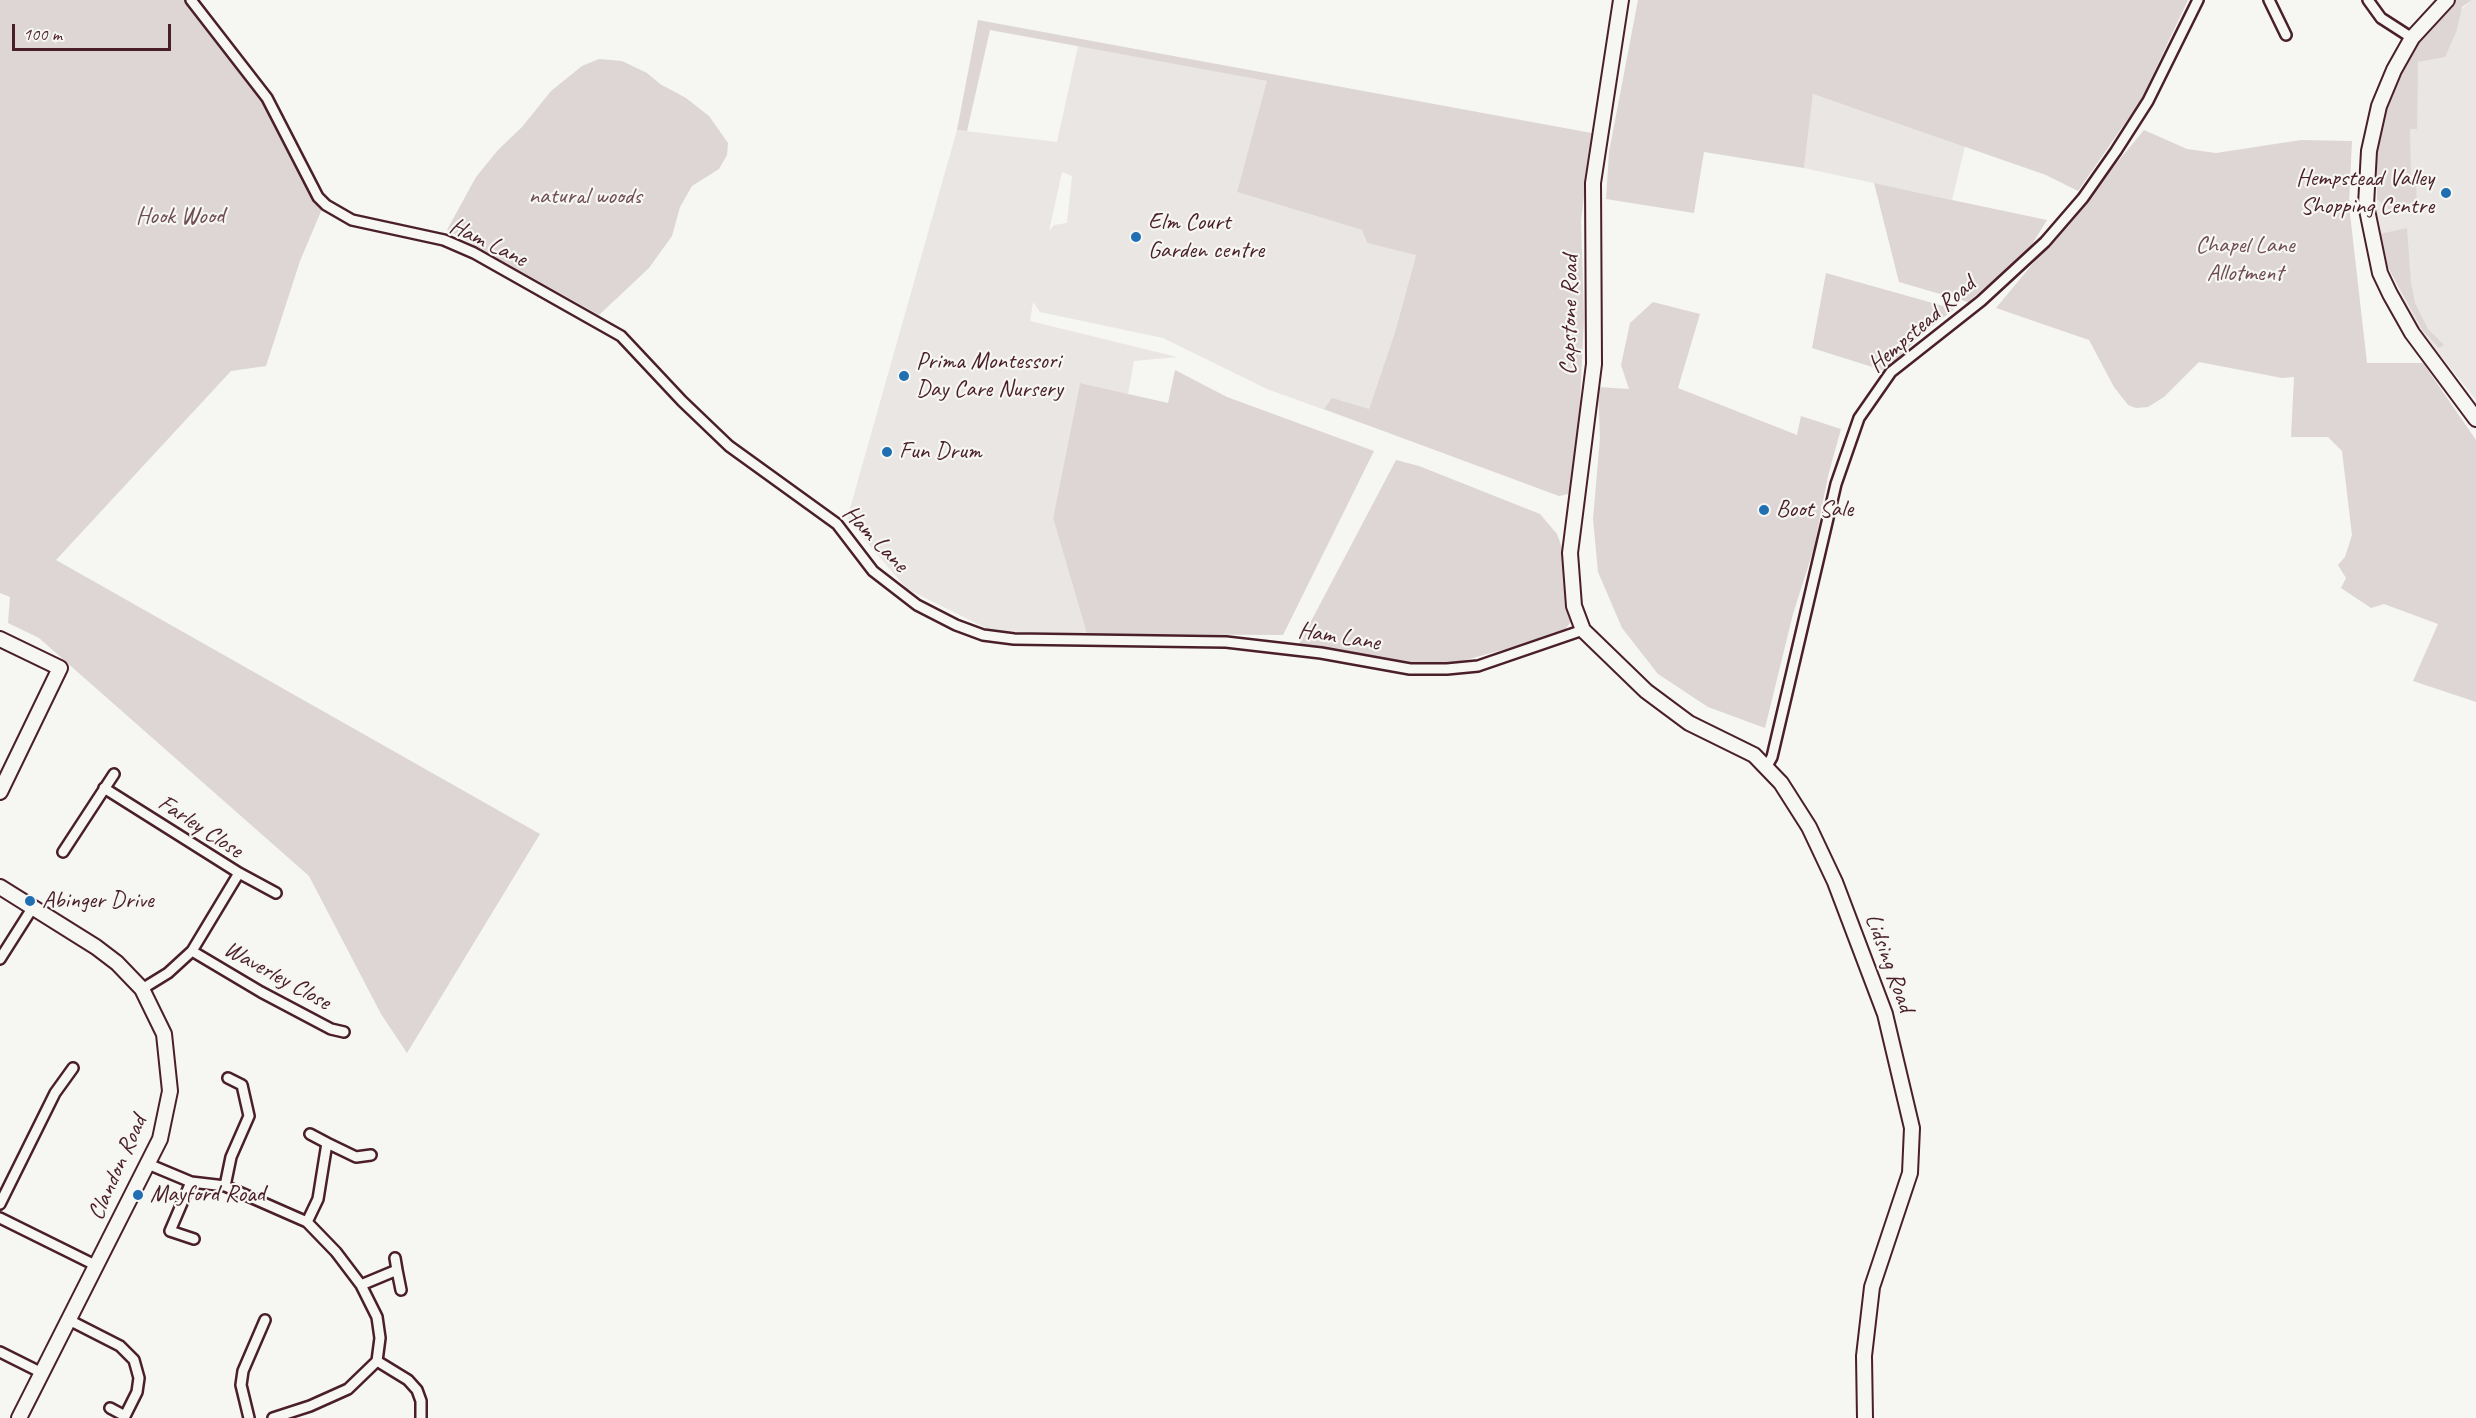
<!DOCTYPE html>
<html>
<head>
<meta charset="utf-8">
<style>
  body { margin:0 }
  #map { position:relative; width:2476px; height:1418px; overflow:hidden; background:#f6f6f2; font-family:Caveat,sans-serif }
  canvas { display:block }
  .scale { position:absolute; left:12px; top:24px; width:159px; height:27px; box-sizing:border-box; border:3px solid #4a1f2b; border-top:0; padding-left:8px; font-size:18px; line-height:21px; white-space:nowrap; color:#4a1f2b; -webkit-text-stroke:4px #f6f6f2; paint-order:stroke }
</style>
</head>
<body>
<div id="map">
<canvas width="2476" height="1418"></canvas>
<div class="scale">100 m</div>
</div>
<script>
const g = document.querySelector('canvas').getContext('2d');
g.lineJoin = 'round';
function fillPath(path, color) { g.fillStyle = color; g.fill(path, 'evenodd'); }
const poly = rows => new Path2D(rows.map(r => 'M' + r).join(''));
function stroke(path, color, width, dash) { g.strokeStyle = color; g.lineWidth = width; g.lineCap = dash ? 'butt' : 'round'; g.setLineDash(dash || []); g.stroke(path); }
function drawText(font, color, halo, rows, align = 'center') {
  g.font = font + ' Caveat,sans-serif'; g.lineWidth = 4.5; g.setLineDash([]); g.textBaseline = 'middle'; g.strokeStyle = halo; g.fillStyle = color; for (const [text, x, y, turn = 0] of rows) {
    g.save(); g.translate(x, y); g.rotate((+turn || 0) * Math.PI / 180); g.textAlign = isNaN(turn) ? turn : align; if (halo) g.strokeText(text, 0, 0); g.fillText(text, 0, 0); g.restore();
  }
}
fillPath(poly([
  [2472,0,2476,0,2476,400,2416,325,2388,267,2377,223,2377,157,2408,77,2432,36],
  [1078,46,1268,81,1237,192,1362,230,1367,243,1416,254,1395,332,1364,424,1267,389,1163,338,1040,312,1033,302,1030,321,1177,357,1134,361,1128,394,1080,383,1053,518,1087,634,992,631,907,589,847,519,957,130,1057,142],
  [1062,172,1072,176,1067,223,1054,225,1049,231],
  [1813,94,1965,146,1952,200,1804,168]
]), '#e9e6e3');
fillPath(poly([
  [0,0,184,0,259,96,322,209,300,261,266,366,231,371,56,560,540,834,407,1053,381,1014,309,876,39,638,8,623,10,597,0,593],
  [1638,0,2188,0,2141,100,2078,191,2046,175,1813,94,1804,168,1704,152,1694,213,1606,199,1609,152],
  [2456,0,2472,0,2462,7,2457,30,2445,57,2418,62,2417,129,2410,129,2411,178,2416,178,2417,207,2391,211,2377,199,2377,157,2386,111,2404,69,2429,22],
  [978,20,1597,134,1590,180,1586,179,1581,221,1584,318,1579,425,1575,484,1568,494,1559,496,1324,409,1332,398,1369,409,1395,332,1416,255,1367,243,1362,230,1237,192,1267,81,990,30,967,131,957,130],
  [599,59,622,61,647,73,660,84,686,98,709,116,728,143,727,155,719,169,692,186,680,207,672,236,649,268,599,315,447,230,476,177,498,150,522,127,551,91,582,66],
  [2144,130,2187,149,2216,153,2301,140,2352,141,2349,205,2367,363,2423,363,2476,440,2476,702,2413,681,2438,624,2384,604,2371,608,2341,588,2346,578,2338,565,2345,557,2352,535,2342,451,2328,437,2291,437,2294,377,2282,378,2199,362,2164,397,2148,407,2136,408,2128,405,2114,387,2089,340,1996,308],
  [1874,183,1952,200,2047,220,2028,251,1968,302,1899,282],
  [2407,228,2411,283,2415,303,2428,329,2444,345,2439,348,2423,331,2388,267,2380,234],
  [1826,273,1954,309,1920,336,1885,371,1812,348],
  [1653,302,1700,314,1678,388,1797,435,1801,416,1841,429,1828,476,1814,548,1793,614,1765,728,1708,707,1658,674,1622,628,1598,572,1593,519,1600,438,1598,387,1629,389,1621,365,1630,323],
  [1175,370,1227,397,1374,451,1283,635,1087,634,1053,518,1080,383,1168,403],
  [1396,460,1419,466,1540,514,1557,534,1567,561,1572,620,1562,634,1454,663,1425,665,1299,644]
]), '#ddd6d5');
const street = poly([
  [191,0,267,98,318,197,326,205,352,220,444,240,474,253,621,336,682,401,729,446,837,524,873,571,917,605,956,625,983,635,1014,639,1226,642,1321,653,1410,669,1447,669,1478,666,1583,630],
  [2269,0,2286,35],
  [2368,0,2381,18,2412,38],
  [1767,766,1772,757,1836,484,1859,418,1891,372,1981,301,2045,242,2083,198,2116,151,2148,101,2198,0],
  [104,788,239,873,192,951,168,973,142,989],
  [63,852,114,774],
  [239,873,276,893],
  [192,951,261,992,331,1029,344,1032],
  [0,959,33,907],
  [310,1134,327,1143],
  [148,1164,191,1182,225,1186,307,1222,336,1252,361,1285,377,1317,380,1338,377,1361,348,1389,310,1406,273,1418],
  [191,1182,170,1231,194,1239],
  [225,1186,231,1157,249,1116,242,1085,228,1078],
  [0,1204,55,1093,73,1068],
  [0,1218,97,1266],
  [307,1222,318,1199,327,1143,356,1157,371,1155],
  [395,1258,397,1270],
  [361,1285,397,1270,401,1290],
  [69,1320,120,1346,134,1360,139,1378,137,1392,124,1418],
  [0,1352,42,1373],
  [377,1361,408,1380,417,1390,421,1401,421,1418],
  [110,1408,125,1416],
  [249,1418,241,1385,243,1371,265,1320]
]);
const secondary = poly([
  [1621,0,1593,183,1594,364,1570,553,1574,606,1583,630,1646,691,1689,723,1754,755,1781,783,1809,827,1835,882,1885,1014,1912,1128,1910,1173,1872,1287,1864,1356,1865,1418],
  [2447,0,2412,38,2394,70,2379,106,2369,151,2366,205,2380,273,2390,294,2412,333,2476,419],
  [0,639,60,668,0,792],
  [0,887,96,947,117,963,142,989,164,1034,170,1091,160,1139,19,1418]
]);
stroke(street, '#4a1f2b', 14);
stroke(secondary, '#4a1f2b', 18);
stroke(street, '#f6f6f2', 9);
stroke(secondary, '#f6f6f2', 14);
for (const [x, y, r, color] of [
  [2446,193,6,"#1f6fb2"],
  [1136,237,6,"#1f6fb2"],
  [904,376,6,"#1f6fb2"],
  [887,452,6,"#1f6fb2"],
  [1764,510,6,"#1f6fb2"],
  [30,901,6,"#1f6fb2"],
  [138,1195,6,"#1f6fb2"]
]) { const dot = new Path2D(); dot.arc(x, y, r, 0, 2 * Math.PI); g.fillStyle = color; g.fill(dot); stroke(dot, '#f6f6f2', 2); }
drawText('24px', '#4a1f2b', '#f6f6f2', [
  ["Hempstead Valley",2434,179,"right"],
  ["Shopping Centre",2434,207,"right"],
  ["Elm Court",1148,223],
  ["Garden centre",1148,251],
  ["Prima Montessori",916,362],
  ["Day Care Nursery",916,390],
  ["Fun Drum",899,452],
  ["Boot Sale",1776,510],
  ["Abinger Drive",42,901],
  ["Mayford Road",150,1195]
], 'left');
drawText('24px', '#6f4d56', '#f6f6f2', [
  ["natural woods",585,197],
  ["Hook Wood",180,217],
  ["Chapel Lane",2245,246],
  ["Allotment",2245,274]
]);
drawText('24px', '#4a1f2b', '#f6f6f2', [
  ["Ham Lane",488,243,26],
  ["Capstone Road",1570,315,-89],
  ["Hempstead Road",1922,325,-41],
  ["Ham Lane",875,539,46],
  ["Ham Lane",1339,637,9],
  ["Farley Close",200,827,33],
  ["Lidsing Road",1889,963,70],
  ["Waverley Close",277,976,29],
  ["Clandon Road",118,1168,-66]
]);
</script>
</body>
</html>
